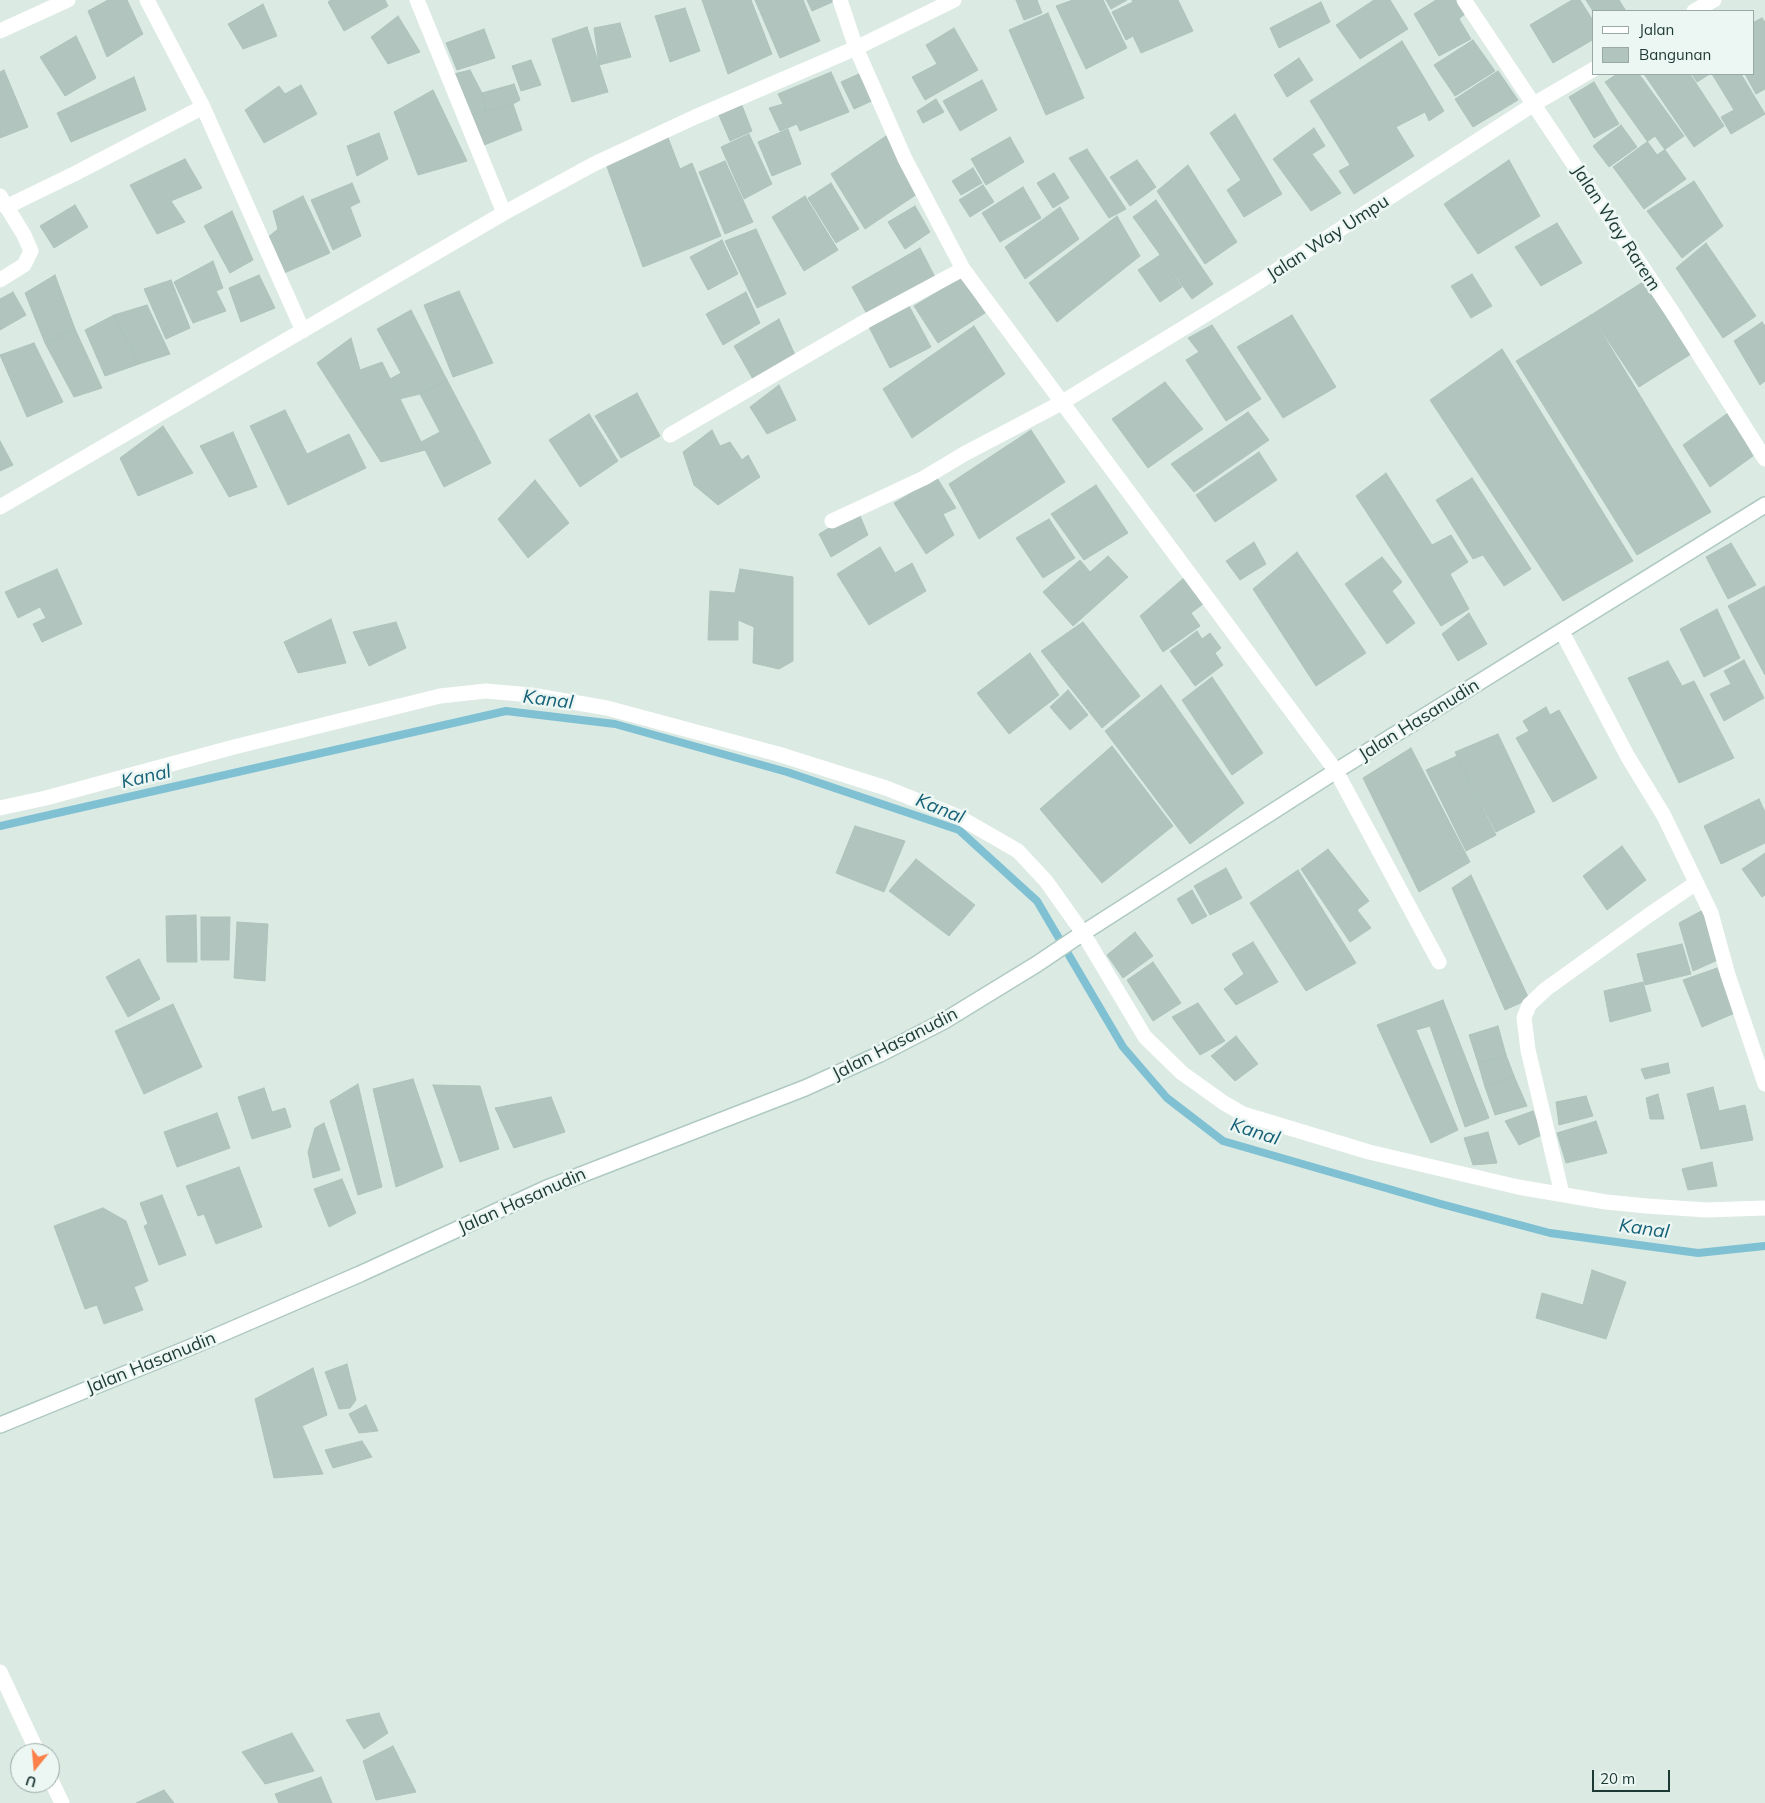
<!DOCTYPE html>
<html>
<head>
<meta charset="utf-8">
<style>
  body { margin:0 }
  #map { position:relative; width:1765px; height:1803px; overflow:hidden; background:#dceae4; font-family:Mulish,sans-serif }
  canvas { display:block }
  .legend { position:absolute; left:1592px; top:10px; width:162px; height:65px; box-sizing:border-box; background:#ecf6f2; border:1px solid #99aaa6; margin:0; padding:6px 9px; list-style:none; font-size:15px; color:#1d3934 }
  .legend li { display:flex; align-items:center; gap:10px; height:25px }
  .legend b { width:25px; border:1px solid #99aaa6 }
  .north { position:absolute; left:10px; top:1743px; width:50px; height:50px; box-sizing:border-box; background:#ecf6f2; border:1px solid #99aaa6; border-radius:50%; rotate:197deg; font-size:14px; font-weight:700; line-height:20px; text-align:center; color:#1d3934 }
  .north::after { content:''; display:block; margin:auto; width:18px; height:22px; background:#fb8049; clip-path:polygon(50% 0,100% 100%,50% 72%,0 100%) }
  .scale { position:absolute; left:1592px; top:1770px; width:78px; height:22px; box-sizing:border-box; border:2px solid #1d3934; border-top:0; padding-left:6px; font-size:15px; line-height:18px; white-space:nowrap; color:#1d3934; -webkit-text-stroke:4px #ecf6f2; paint-order:stroke }
</style>
</head>
<body>
<div id="map">
<canvas width="1765" height="1803"></canvas>
<ul class="legend">
<li><b style="height:6px;background:#fff"></b>Jalan</li>
<li><b style="height:14px;background:#b1c4be"></b>Bangunan</li>
</ul>
<div class="north">U</div>
<div class="scale">20 m</div>
</div>
<script>
const g = document.querySelector('canvas').getContext('2d');
g.lineJoin = 'round';
const poly = rows => new Path2D(rows.map(r => 'M' + r).join(''));
function stroke(path, color, width, dash) { g.strokeStyle = color; g.lineWidth = width; g.lineCap = dash ? 'butt' : 'round'; g.setLineDash(dash || []); g.stroke(path); }
function fillPath(path, color) { g.fillStyle = color; g.fill(path, 'evenodd'); }
function drawText(font, color, halo, rows, align = 'center') {
  g.font = font + ' Mulish,sans-serif'; g.lineWidth = 5; g.setLineDash([]); g.textBaseline = 'middle'; g.strokeStyle = halo; g.fillStyle = color; for (const [text, x, y, turn = 0] of rows) {
    g.save(); g.translate(x, y); g.rotate((+turn || 0) * Math.PI / 180); g.textAlign = isNaN(turn) ? turn : align; if (halo) g.strokeText(text, 0, 0); g.fillText(text, 0, 0); g.restore();
  }
}
stroke(poly([
  [0,826,506,711,615,724,787,772,959,830,1037,901,1123,1047,1167,1098,1223,1141,1441,1204,1550,1233,1698,1253,1765,1246]
]), '#7fc1d3', 8);
const building = poly([
  [108,0,127,0,143,34,107,57,88,11,108,0],
  [331,0,385,0,388,6,344,31,328,2,331,0],
  [702,0,751,0,772,54,728,74,702,0],
  [755,0,803,0,820,41,780,58,755,0],
  [807,0,837,0,812,11,807,0],
  [1016,0,1037,0,1042,13,1024,20,1016,0],
  [1073,0,1103,0,1127,48,1086,69,1056,6,1073,0],
  [1106,0,1127,0,1111,9,1106,0],
  [1132,0,1178,0,1193,31,1141,53,1133,36,1126,40,1112,12,1133,2,1132,0],
  [1374,0,1390,0,1408,29,1360,59,1336,25,1374,0],
  [1436,0,1460,0,1467,12,1459,19,1471,39,1439,56,1414,14,1436,0],
  [1572,0,1580,0,1594,22,1594,39,1553,63,1530,25,1572,0],
  [1586,0,1619,0,1626,11,1594,11,1594,13,1586,0],
  [1321,2,1330,22,1279,48,1270,28,1321,2],
  [263,4,277,36,243,49,228,24,263,4],
  [685,8,700,51,670,62,655,16,685,8],
  [1048,13,1084,98,1046,115,1009,30,1048,13],
  [398,16,420,52,388,64,371,37,398,16],
  [1762,18,1765,22,1765,89,1756,94,1745,74,1754,74,1754,22,1762,18],
  [620,23,631,57,599,65,594,28,620,23],
  [587,27,608,92,572,102,552,39,587,27],
  [954,28,978,70,925,100,912,77,937,64,926,45,954,28],
  [484,29,495,58,457,70,446,43,484,29],
  [76,36,96,78,65,96,40,57,76,36],
  [1473,40,1495,71,1455,96,1434,65,1473,40],
  [1402,41,1444,111,1429,121,1425,112,1396,127,1414,156,1354,194,1339,171,1350,165,1310,101,1402,41],
  [1299,58,1313,80,1287,97,1274,75,1299,58],
  [531,60,541,85,521,91,512,66,531,60],
  [4,70,28,127,0,138,0,72,4,70],
  [470,70,482,93,486,111,467,116,450,75,470,70],
  [1498,71,1518,100,1473,127,1455,99,1498,71],
  [831,72,849,112,800,131,797,124,780,131,769,108,783,104,778,94,831,72],
  [863,72,876,99,854,109,841,82,863,72],
  [1617,74,1639,74,1684,136,1657,155,1605,82,1617,74],
  [1644,74,1690,74,1724,126,1694,147,1644,74],
  [1692,74,1710,74,1697,82,1692,74],
  [1712,74,1741,74,1765,114,1731,134,1721,117,1734,110,1712,74],
  [134,77,146,110,71,142,57,113,134,77],
  [982,80,997,110,960,131,943,101,982,80],
  [1594,82,1619,124,1594,138,1569,97,1594,82],
  [514,84,520,100,513,104,486,111,482,93,514,84],
  [301,85,317,114,264,143,245,110,279,86,285,94,301,85],
  [433,90,467,161,418,175,394,112,433,90],
  [936,99,944,112,923,123,917,111,936,99],
  [741,103,752,131,730,141,718,113,741,103],
  [513,104,522,130,479,147,467,116,513,104],
  [1235,114,1282,194,1244,217,1227,190,1241,180,1210,133,1235,114],
  [1621,125,1637,147,1609,167,1593,146,1621,125],
  [1314,128,1325,146,1312,154,1341,193,1311,211,1273,159,1314,128],
  [788,129,801,164,772,176,758,142,788,129],
  [379,133,388,159,357,176,347,146,379,133],
  [749,134,772,184,744,199,721,147,749,134],
  [667,135,680,169,692,163,721,236,643,267,606,164,667,135],
  [886,136,917,194,865,229,831,174,886,136],
  [1655,136,1686,179,1644,209,1613,167,1655,136],
  [1010,137,1024,162,986,185,971,159,1010,137],
  [1087,149,1126,209,1109,218,1069,158,1087,149],
  [185,159,202,188,171,201,185,222,157,234,130,185,185,159],
  [1137,160,1156,187,1130,206,1110,177,1137,160],
  [1509,160,1540,216,1478,254,1444,204,1509,160],
  [725,161,753,222,725,234,699,172,725,161],
  [1188,165,1237,242,1205,264,1157,191,1188,165],
  [973,168,982,183,961,195,952,181,973,168],
  [1054,173,1069,198,1053,208,1037,183,1054,173],
  [1694,181,1723,226,1682,258,1647,211,1694,181],
  [352,183,360,202,350,207,361,236,333,250,311,200,352,183],
  [831,183,859,229,836,243,808,198,831,183],
  [983,185,994,202,970,217,959,200,983,185],
  [1023,187,1041,218,1000,242,982,213,1023,187],
  [303,196,330,253,282,274,267,238,278,229,273,211,303,196],
  [805,196,838,250,804,271,772,217,805,196],
  [1156,200,1213,284,1192,299,1133,217,1156,200],
  [75,205,88,227,54,248,40,226,75,205],
  [915,206,930,232,905,249,888,222,915,206],
  [1060,207,1079,239,1025,279,1005,247,1060,207],
  [232,211,253,260,230,273,204,226,232,211],
  [1117,216,1140,256,1057,322,1029,283,1117,216],
  [1557,223,1582,263,1541,286,1515,247,1557,223],
  [756,229,786,294,757,308,725,241,756,229],
  [722,240,738,274,708,290,690,257,722,240],
  [1706,243,1756,316,1723,338,1676,268,1706,243],
  [920,248,935,277,867,314,852,287,920,248],
  [1160,255,1182,287,1160,302,1138,270,1160,255],
  [213,261,223,288,216,291,226,311,193,323,174,282,213,261],
  [1472,274,1492,306,1471,318,1451,286,1472,274],
  [55,275,75,329,45,343,25,293,55,275],
  [259,275,275,308,241,322,229,288,259,275],
  [961,278,985,313,938,343,914,306,961,278],
  [171,280,190,328,166,339,144,289,171,280],
  [1643,282,1691,354,1639,387,1591,315,1643,282],
  [459,291,493,363,453,377,424,305,459,291],
  [13,292,26,315,0,330,0,299,13,292],
  [746,292,760,323,723,345,706,314,746,292],
  [147,305,170,354,139,364,114,315,147,305],
  [909,306,931,347,890,368,869,327,909,306],
  [411,310,447,380,420,394,399,399,390,379,401,373,377,329,411,310],
  [114,315,139,364,105,376,85,330,114,315],
  [1292,315,1336,387,1283,418,1237,347,1292,315],
  [1591,315,1711,512,1637,555,1516,361,1591,315],
  [779,319,795,355,753,379,734,346,779,319],
  [1762,322,1765,326,1765,381,1760,385,1734,341,1762,322],
  [1212,325,1261,399,1226,421,1186,360,1199,352,1188,338,1212,325],
  [974,326,1005,374,912,438,883,389,974,326],
  [75,329,102,388,74,397,45,343,75,329],
  [351,338,360,370,382,362,425,450,381,462,317,363,351,338],
  [34,343,63,402,27,417,0,355,34,343],
  [1502,349,1633,561,1563,601,1430,400,1502,349],
  [447,380,491,463,444,487,421,442,440,432,420,394,447,380],
  [1165,382,1203,429,1148,468,1112,419,1165,382],
  [779,385,796,420,767,434,750,407,779,385],
  [637,393,660,436,621,458,595,416,637,393],
  [285,410,307,454,349,434,366,468,288,505,250,426,285,410],
  [1248,412,1269,440,1194,492,1171,464,1248,412],
  [1728,413,1753,456,1710,487,1683,445,1728,413],
  [589,414,618,461,580,487,549,440,589,414],
  [163,426,193,473,138,496,120,458,163,426],
  [712,430,720,446,730,442,742,460,748,455,760,477,718,505,694,485,683,452,712,430],
  [1031,430,1065,482,979,539,949,484,1031,430],
  [233,432,257,487,229,497,200,446,233,432],
  [0,441,13,465,0,471,0,441],
  [1259,452,1277,480,1215,522,1196,495,1259,452],
  [1386,473,1432,545,1451,535,1468,562,1450,574,1469,609,1441,626,1356,496,1386,473],
  [937,478,956,508,943,514,954,535,926,554,894,503,937,478],
  [1472,478,1531,569,1504,586,1483,555,1473,559,1436,500,1472,478],
  [535,480,569,523,528,558,498,519,535,480],
  [1096,485,1128,533,1084,560,1051,514,1096,485],
  [858,511,868,535,831,557,819,534,858,511],
  [1049,519,1075,558,1043,578,1016,538,1049,519],
  [1254,542,1266,564,1240,580,1226,561,1254,542],
  [1731,543,1756,585,1728,599,1706,557,1731,543],
  [880,547,895,573,912,563,926,591,869,625,837,574,880,547],
  [1297,552,1366,653,1316,686,1253,589,1297,552],
  [1108,556,1128,577,1073,626,1043,592,1080,560,1090,572,1108,556],
  [1382,557,1402,582,1392,591,1415,623,1387,644,1345,584,1382,557],
  [57,569,82,624,42,642,33,624,46,618,40,607,18,618,5,592,57,569],
  [740,569,793,577,793,661,779,669,753,663,754,627,738,620,738,640,708,640,710,591,735,593,740,569],
  [1185,577,1203,604,1191,613,1200,626,1163,652,1140,616,1185,577],
  [1765,586,1765,675,1728,606,1765,586],
  [1717,609,1740,658,1704,677,1680,629,1717,609],
  [1469,613,1487,644,1458,661,1442,634,1469,613],
  [331,619,346,663,298,673,284,642,331,619],
  [396,622,406,648,369,666,353,632,396,622],
  [1083,622,1140,696,1102,728,1041,651,1083,622],
  [1197,631,1202,639,1210,633,1221,648,1215,653,1223,665,1195,686,1170,651,1197,631],
  [1030,653,1059,695,1009,734,977,693,1030,653],
  [1744,660,1764,698,1724,721,1710,694,1731,684,1724,671,1744,660],
  [1668,661,1682,686,1694,681,1734,758,1679,783,1628,678,1668,661],
  [1212,677,1263,753,1232,775,1182,700,1212,677],
  [1161,685,1244,803,1190,844,1105,731,1161,685],
  [1068,690,1088,715,1070,730,1050,707,1068,690],
  [1546,707,1550,715,1559,710,1597,778,1553,802,1516,738,1529,731,1523,721,1546,707],
  [1498,734,1535,812,1496,832,1455,752,1498,734],
  [1112,746,1173,826,1102,883,1040,809,1112,746],
  [1411,748,1470,862,1419,892,1363,778,1411,748],
  [1457,756,1496,835,1466,851,1426,770,1457,756],
  [1759,799,1765,812,1765,843,1721,864,1704,826,1759,799],
  [855,826,905,841,884,892,836,873,855,826],
  [1622,846,1646,880,1607,910,1583,876,1622,846],
  [1328,849,1369,901,1357,910,1371,928,1350,942,1301,869,1328,849],
  [1765,853,1765,895,1762,897,1742,869,1765,853],
  [916,859,975,905,949,936,889,891,916,859],
  [1226,868,1242,898,1210,915,1194,886,1226,868],
  [1298,870,1356,963,1306,991,1250,903,1298,870],
  [1471,875,1529,999,1505,1010,1452,888,1471,875],
  [1192,890,1207,916,1192,924,1177,899,1192,890],
  [1705,909,1720,959,1693,971,1679,923,1705,909],
  [196,915,197,962,167,962,166,916,196,915],
  [201,917,230,917,229,960,201,960,201,917],
  [237,922,268,924,265,981,234,978,237,922],
  [1135,932,1153,956,1123,978,1107,955,1135,932],
  [1253,942,1278,982,1236,1005,1224,989,1244,974,1232,954,1253,942],
  [1682,944,1691,974,1645,985,1637,954,1682,944],
  [139,959,160,999,128,1017,106,977,139,959],
  [1153,962,1181,1003,1153,1021,1127,980,1153,962],
  [1717,968,1735,1013,1702,1027,1683,980,1717,968],
  [1643,982,1651,1011,1610,1022,1604,991,1643,982],
  [1443,1000,1489,1118,1465,1127,1430,1026,1416,1030,1458,1130,1431,1143,1377,1025,1443,1000],
  [1198,1003,1225,1041,1200,1055,1172,1017,1198,1003],
  [173,1004,202,1067,144,1094,115,1031,173,1004],
  [1498,1026,1506,1055,1478,1063,1469,1035,1498,1026],
  [1236,1036,1258,1064,1235,1081,1211,1056,1236,1036],
  [1506,1055,1514,1076,1485,1087,1478,1063,1506,1055],
  [1668,1063,1670,1073,1645,1079,1641,1069,1668,1063],
  [1514,1076,1527,1106,1495,1115,1485,1087,1514,1076],
  [413,1079,443,1167,396,1187,373,1089,413,1079],
  [358,1084,382,1187,358,1195,330,1101,358,1084],
  [433,1085,480,1086,499,1149,460,1162,433,1085],
  [1713,1087,1719,1111,1745,1105,1753,1140,1701,1149,1687,1094,1713,1087],
  [264,1088,272,1112,285,1108,291,1127,252,1139,238,1097,264,1088],
  [1658,1094,1664,1119,1650,1119,1646,1098,1658,1094],
  [1586,1096,1593,1116,1559,1125,1556,1102,1586,1096],
  [551,1097,565,1132,514,1148,495,1108,551,1097],
  [1533,1111,1542,1135,1519,1145,1505,1121,1533,1111],
  [217,1113,230,1148,177,1167,164,1132,217,1113],
  [1596,1121,1607,1153,1566,1163,1557,1133,1596,1121],
  [324,1123,340,1170,313,1178,308,1152,315,1128,324,1123],
  [1488,1132,1497,1163,1473,1165,1464,1138,1488,1132],
  [1712,1162,1717,1186,1688,1190,1682,1169,1712,1162],
  [239,1167,262,1227,216,1244,204,1214,198,1216,186,1186,239,1167],
  [342,1179,356,1213,329,1227,314,1189,342,1179],
  [162,1195,186,1255,159,1265,144,1226,148,1224,140,1203,162,1195],
  [103,1208,126,1221,148,1281,134,1287,143,1310,104,1324,97,1305,85,1309,54,1226,103,1208],
  [1592,1270,1626,1282,1606,1339,1536,1318,1542,1293,1583,1305,1592,1270],
  [347,1364,356,1400,350,1408,339,1409,325,1372,347,1364],
  [313,1368,327,1415,302,1426,323,1474,274,1478,255,1399,313,1368],
  [366,1405,378,1431,359,1433,349,1414,366,1405],
  [362,1441,372,1457,333,1468,325,1450,362,1441],
  [379,1713,388,1733,364,1749,346,1720,379,1713],
  [292,1733,314,1771,265,1784,242,1752,292,1733],
  [393,1746,416,1792,376,1800,363,1761,393,1746],
  [321,1777,332,1803,279,1803,275,1794,321,1777],
  [164,1790,174,1803,136,1803,164,1790]
]);
fillPath(building, '#b1c4be');
stroke(building, '#aec3bc', 1);
const secondary = poly([
  [0,1425,191,1347,360,1274,547,1188,805,1088,880,1054,944,1021,1037,964,1083,933,1336,771,1765,505]
]);
stroke(secondary, '#afcac2', 18);
stroke(poly([
  [147,0,203,107,303,331],
  [417,0,504,213],
  [840,0,856,48,954,0],
  [1464,0,1671,310,1765,459],
  [1694,11,1714,0],
  [0,31,68,0],
  [0,196,24,235,31,251,24,265,0,280],
  [6,207,74,174,203,107],
  [670,435,866,321,963,269],
  [0,507,504,213,594,164,695,117,856,48,905,159,963,269,1336,771,1439,962],
  [832,521,924,478,964,454,1061,403,1257,283,1534,104,1594,69],
  [1562,632,1628,757,1664,816,1711,913,1728,975,1765,1084],
  [0,808,46,798,234,747,440,696,486,691,531,695,607,708,778,754,886,788,959,817,1018,851,1046,881,1083,933,1145,1037,1182,1073,1224,1103,1243,1114,1369,1152,1518,1187,1606,1202,1647,1206,1706,1210,1765,1208],
  [1562,1194,1528,1050,1524,1018,1529,1005,1546,989,1649,915,1696,883],
  [0,1672,38,1753],
  [50,1778,62,1803]
]), '#fff', 15);
stroke(secondary, '#fff', 15);
drawText('18px', '#1d3934', '#ecf6f2', [
  ["Jalan Way Rarem",1616,228,57],
  ["Jalan Way Umpu",1328,238,-33],
  ["Jalan Hasanudin",1419,720,-32],
  ["Jalan Hasanudin",895,1044,-27],
  ["Jalan Hasanudin",522,1201,-24],
  ["Jalan Hasanudin",151,1363,-22]
]);
drawText('italic 19px', '#156178', '#ecf6f2', [
  ["Kanal",548,700,7],
  ["Kanal",146,777,-13],
  ["Kanal",940,809,22],
  ["Kanal",1255,1132,18],
  ["Kanal",1644,1229,8]
]);
</script>
</body>
</html>
